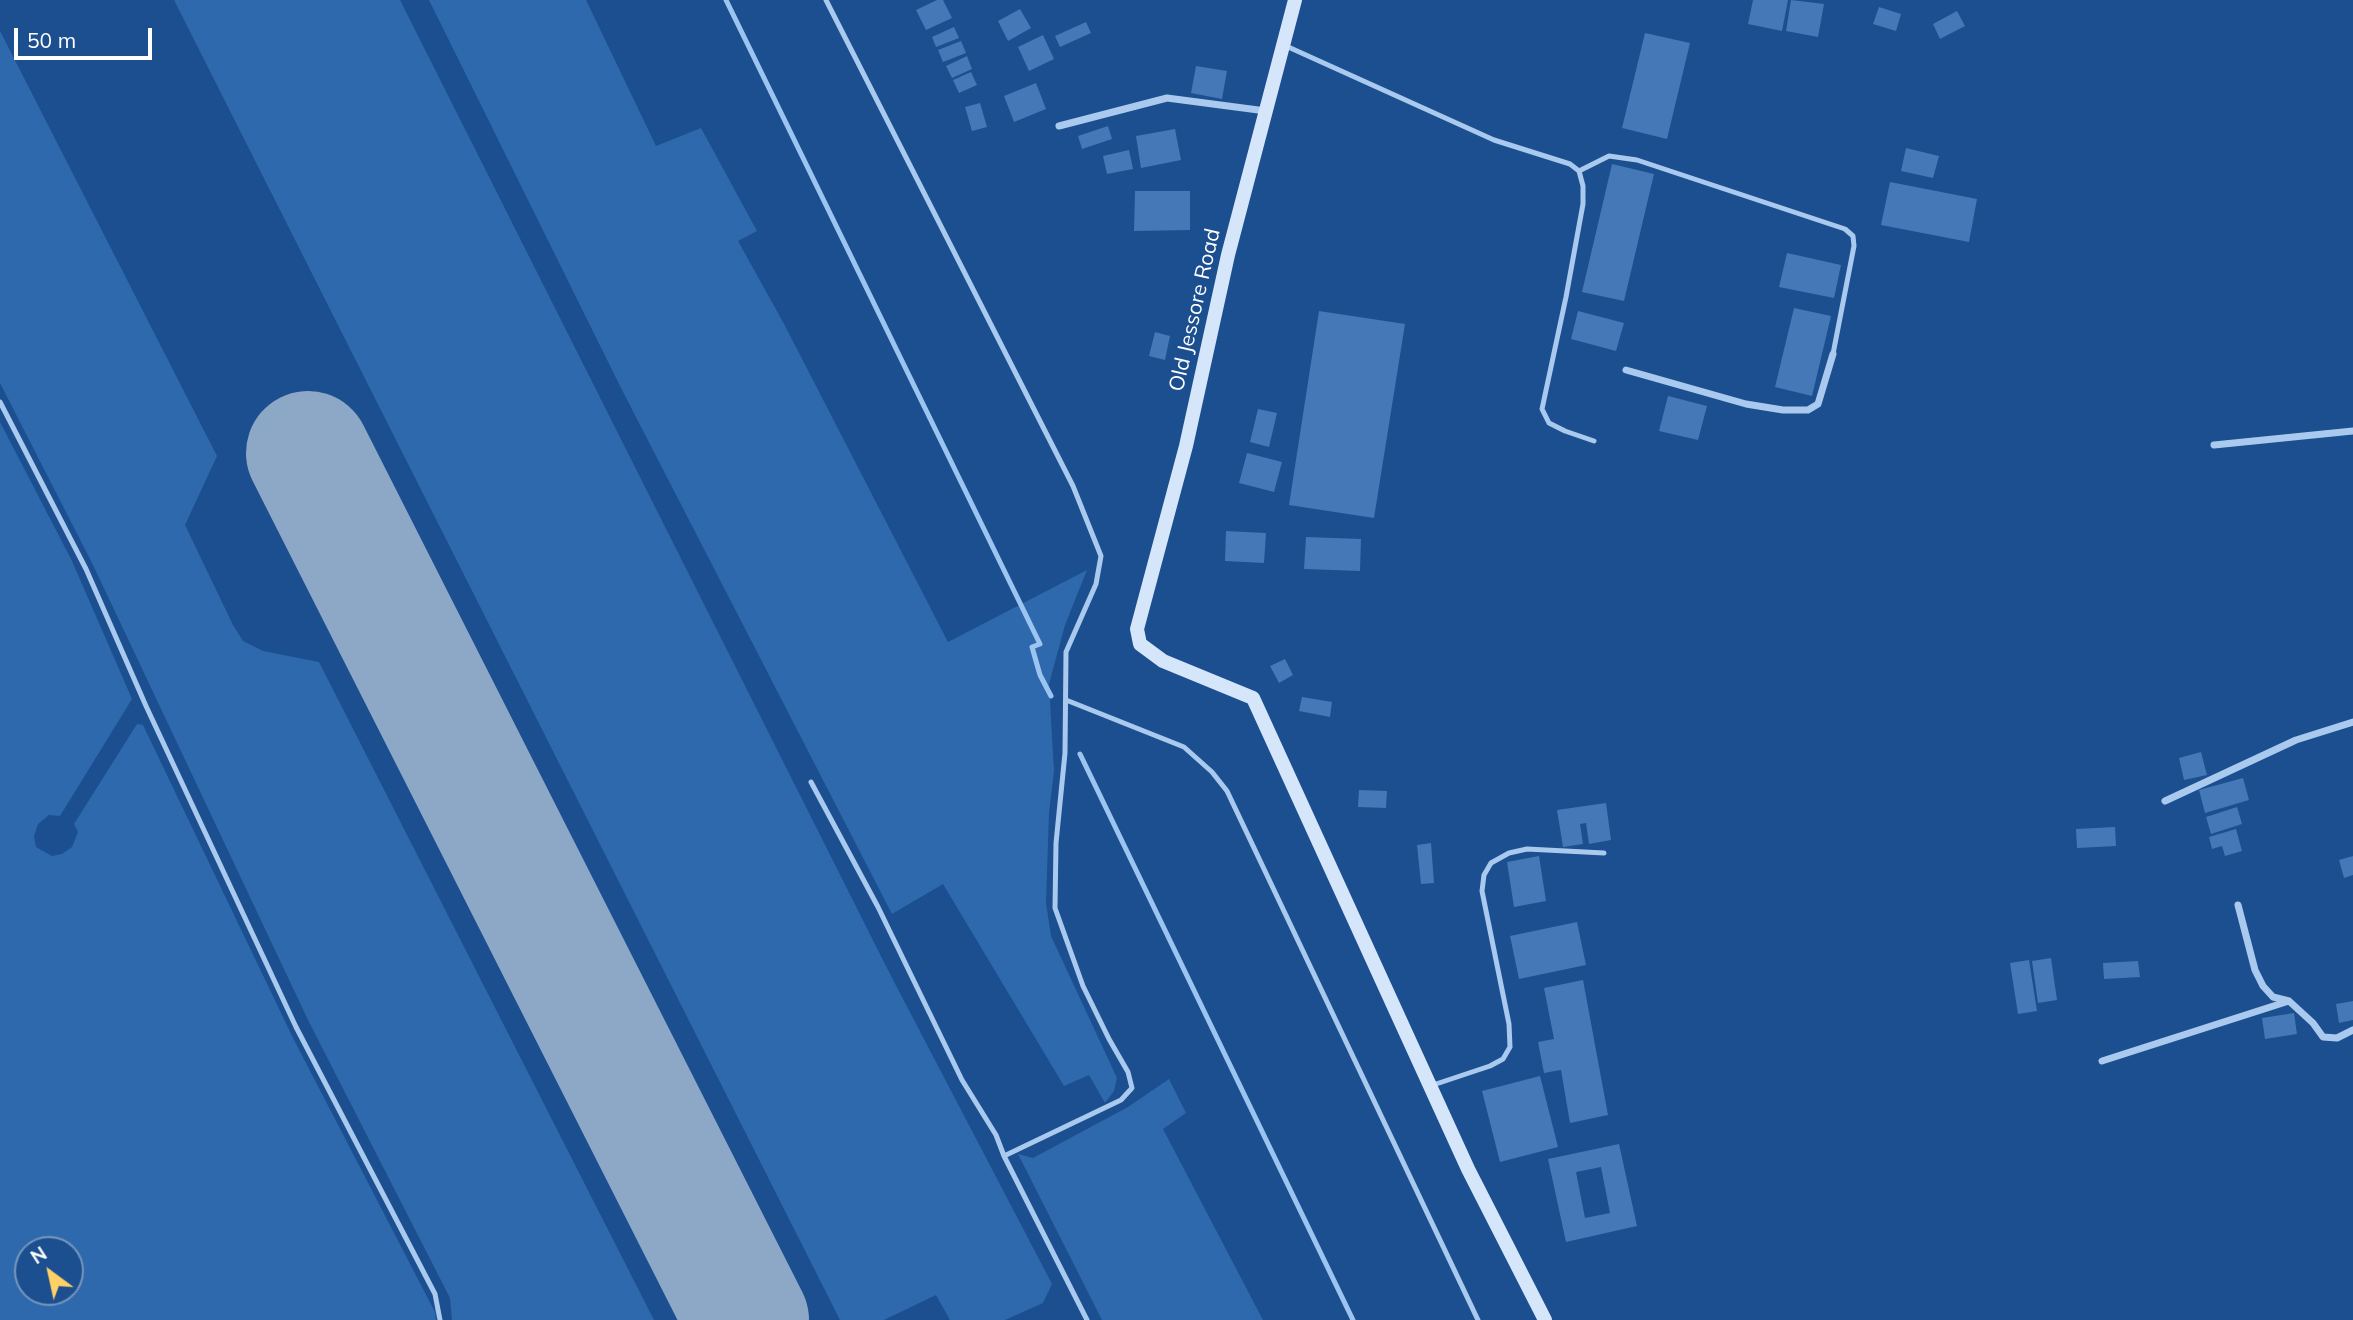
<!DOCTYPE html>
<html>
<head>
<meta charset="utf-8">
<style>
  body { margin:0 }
  #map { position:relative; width:2353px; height:1320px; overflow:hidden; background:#1b4f8f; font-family:Mulish,sans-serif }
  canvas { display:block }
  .north { position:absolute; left:14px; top:1236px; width:70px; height:70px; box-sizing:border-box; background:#1b4f8f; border:2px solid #7695bc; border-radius:50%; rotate:327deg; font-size:19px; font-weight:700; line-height:28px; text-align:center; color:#fff }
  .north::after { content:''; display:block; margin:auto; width:24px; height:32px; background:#ffd166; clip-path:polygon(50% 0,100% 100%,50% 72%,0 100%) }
  .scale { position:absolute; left:14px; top:28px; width:138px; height:32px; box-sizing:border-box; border:4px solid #fff; border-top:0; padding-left:9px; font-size:21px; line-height:24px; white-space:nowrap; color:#fff; -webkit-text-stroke:5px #1b4f8f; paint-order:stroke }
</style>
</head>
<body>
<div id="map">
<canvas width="2353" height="1320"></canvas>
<div class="north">N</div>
<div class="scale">50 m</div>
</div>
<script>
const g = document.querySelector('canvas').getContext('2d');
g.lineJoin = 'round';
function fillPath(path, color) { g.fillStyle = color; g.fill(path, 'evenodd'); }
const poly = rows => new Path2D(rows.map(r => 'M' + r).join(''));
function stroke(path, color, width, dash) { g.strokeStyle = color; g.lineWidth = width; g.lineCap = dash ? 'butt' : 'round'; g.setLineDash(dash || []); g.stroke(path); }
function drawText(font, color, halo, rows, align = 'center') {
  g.font = font + ' Mulish,sans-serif'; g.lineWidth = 5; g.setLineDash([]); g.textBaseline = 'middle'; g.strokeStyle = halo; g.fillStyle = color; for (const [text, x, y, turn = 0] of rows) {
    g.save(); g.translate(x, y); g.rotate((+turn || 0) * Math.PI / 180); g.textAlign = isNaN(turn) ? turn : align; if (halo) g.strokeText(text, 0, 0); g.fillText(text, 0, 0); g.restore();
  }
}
fillPath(poly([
  [174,0,400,0,890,974,1052,1284,1043,1303,1005,1320,950,1320,936,1295,884,1320,840,1320],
  [429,0,586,0,656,146,701,128,757,231,738,241,783,322,948,642,1087,570,1065,625,1049,684,1054,771,1049,813,1046,903,1051,936,1117,1078,1114,1091,1105,1103,1089,1075,1064,1086,943,884,892,914,621,388],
  [0,31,217,456,185,525,233,625,243,641,263,651,319,662,654,1320,452,1320,450,1298,309,1022,93,565,0,383],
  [0,422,72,561,132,699,60,816,49,815,38,824,34,836,36,847,52,856,62,854,72,847,78,832,74,824,137,724,143,725,293,1038,435,1312,436,1320,0,1320],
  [28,1250,70,1250,70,1292,28,1292],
  [1169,1079,1186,1113,1163,1129,1263,1320,1102,1320,1018,1154,1033,1158,1128,1107]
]), '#2e69ad');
stroke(poly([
  [726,0,1040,644,1032,647,1040,675,1051,696],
  [1080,754,1353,1320]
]), '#9cc4f0', 5);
stroke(poly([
  [308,453,747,1320]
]), '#8da7c7', 124);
fillPath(poly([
  [937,0,943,0,952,18,926,30,916,10],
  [1753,0,1788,0,1782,31,1748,24],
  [1791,0,1824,4,1818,37,1786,31],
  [1879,7,1901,14,1896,31,1873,24],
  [1020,9,1031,28,1008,41,998,21],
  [1957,11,1965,26,1940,39,1933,24],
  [1086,22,1091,33,1060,47,1055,36],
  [954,27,959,38,936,47,932,37],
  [1645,33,1690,43,1667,139,1622,128],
  [1043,35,1054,59,1029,71,1018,47],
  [961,41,966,53,943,62,938,50],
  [967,56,972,69,952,78,946,66],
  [1196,66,1227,71,1222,99,1191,93],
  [971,72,977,85,959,93,953,80],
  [1036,83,1046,109,1014,122,1004,96],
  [980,103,987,127,972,131,965,107],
  [1108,126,1112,139,1082,149,1078,136],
  [1175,129,1181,160,1141,168,1136,136],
  [1906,148,1939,156,1933,178,1901,171],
  [1129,150,1133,169,1107,174,1103,156],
  [1612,164,1654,174,1624,301,1582,292],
  [1890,182,1977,199,1969,242,1881,225],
  [1135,191,1190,191,1190,230,1134,231],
  [1787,253,1841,265,1834,298,1779,287],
  [1794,308,1831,316,1812,396,1775,387],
  [1319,311,1405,324,1374,518,1289,505],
  [1578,311,1624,323,1616,351,1571,339],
  [1155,332,1170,336,1165,360,1149,356],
  [1668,396,1707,406,1698,440,1659,431],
  [1258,409,1277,413,1269,447,1250,442],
  [1247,453,1282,462,1274,492,1239,483],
  [1226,531,1266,533,1264,563,1225,561],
  [1306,537,1361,539,1360,571,1304,569],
  [1285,659,1293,675,1279,683,1270,666],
  [1302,697,1332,702,1330,717,1299,711],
  [2201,752,2207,775,2184,780,2179,758],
  [2243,778,2249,800,2205,813,2199,790],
  [1359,790,1387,791,1386,808,1358,807],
  [1606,803,1611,840,1589,844,1586,823,1580,824,1583,844,1563,847,1557,810],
  [2237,807,2242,824,2211,834,2206,817],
  [2115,827,2116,846,2077,848,2076,829],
  [2236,829,2242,851,2225,856,2222,846,2212,849,2209,837],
  [1431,843,1434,883,1421,884,1417,845],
  [1539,856,1546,901,1514,907,1507,862],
  [2353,856,2353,875,2344,878,2339,860],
  [1577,922,1586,965,1519,979,1510,936],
  [2051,958,2057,1000,2038,1003,2032,961],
  [2029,960,2037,1011,2018,1014,2010,963],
  [2138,961,2140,977,2104,979,2103,963],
  [1583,980,1608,1115,1570,1123,1561,1070,1544,1073,1538,1042,1554,1039,1544,988],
  [2353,1001,2353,1020,2339,1023,2336,1004],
  [2294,1013,2297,1034,2265,1039,2262,1018],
  [1540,1076,1558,1147,1500,1162,1482,1091],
  [1619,1144,1637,1226,1566,1242,1548,1159],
  [1601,1167,1610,1213,1585,1218,1576,1172]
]), '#4478b7');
stroke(poly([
  [826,0,1073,486,1101,556,1096,584,1066,652,1065,753,1056,843,1055,908,1083,986,1109,1039,1128,1072,1132,1088,1121,1100,1004,1156,1087,1320],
  [1286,46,1494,140,1570,164,1579,171,1583,186,1583,204,1566,297,1542,409,1549,423,1565,431,1594,441],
  [1579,171,1609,156,1637,160,1845,229,1853,236,1854,246,1833,354],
  [0,402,86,569,146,706,296,1027,435,1294,440,1320],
  [1066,700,1184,747,1212,772,1227,791,1478,1320],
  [811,782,878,907,962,1080,996,1135,1004,1156],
  [1433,1085,1490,1066,1503,1059,1510,1047,1509,1024,1482,891,1484,875,1491,863,1509,853,1527,849,1604,853]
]), '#a9c9ee', 5);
stroke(poly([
  [1059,126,1167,98,1266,111],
  [1626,370,1746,404,1783,410,1808,410,1818,404,1833,354],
  [2214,445,2353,431],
  [2165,801,2296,740,2353,722],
  [2238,905,2255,970,2263,986,2273,997,2289,1001,2313,1023,2323,1037,2337,1038,2353,1030],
  [2102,1061,2289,1001]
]), '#a9c9ee', 7);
stroke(poly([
  [1295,0,1228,255,1186,446,1137,629,1140,644,1163,661,1253,698,1468,1169,1545,1320]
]), '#d6e6fa', 14);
drawText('21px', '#fff', '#1b4f8f', [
  ["Old Jessore Road",1195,310,-77]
]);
</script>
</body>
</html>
